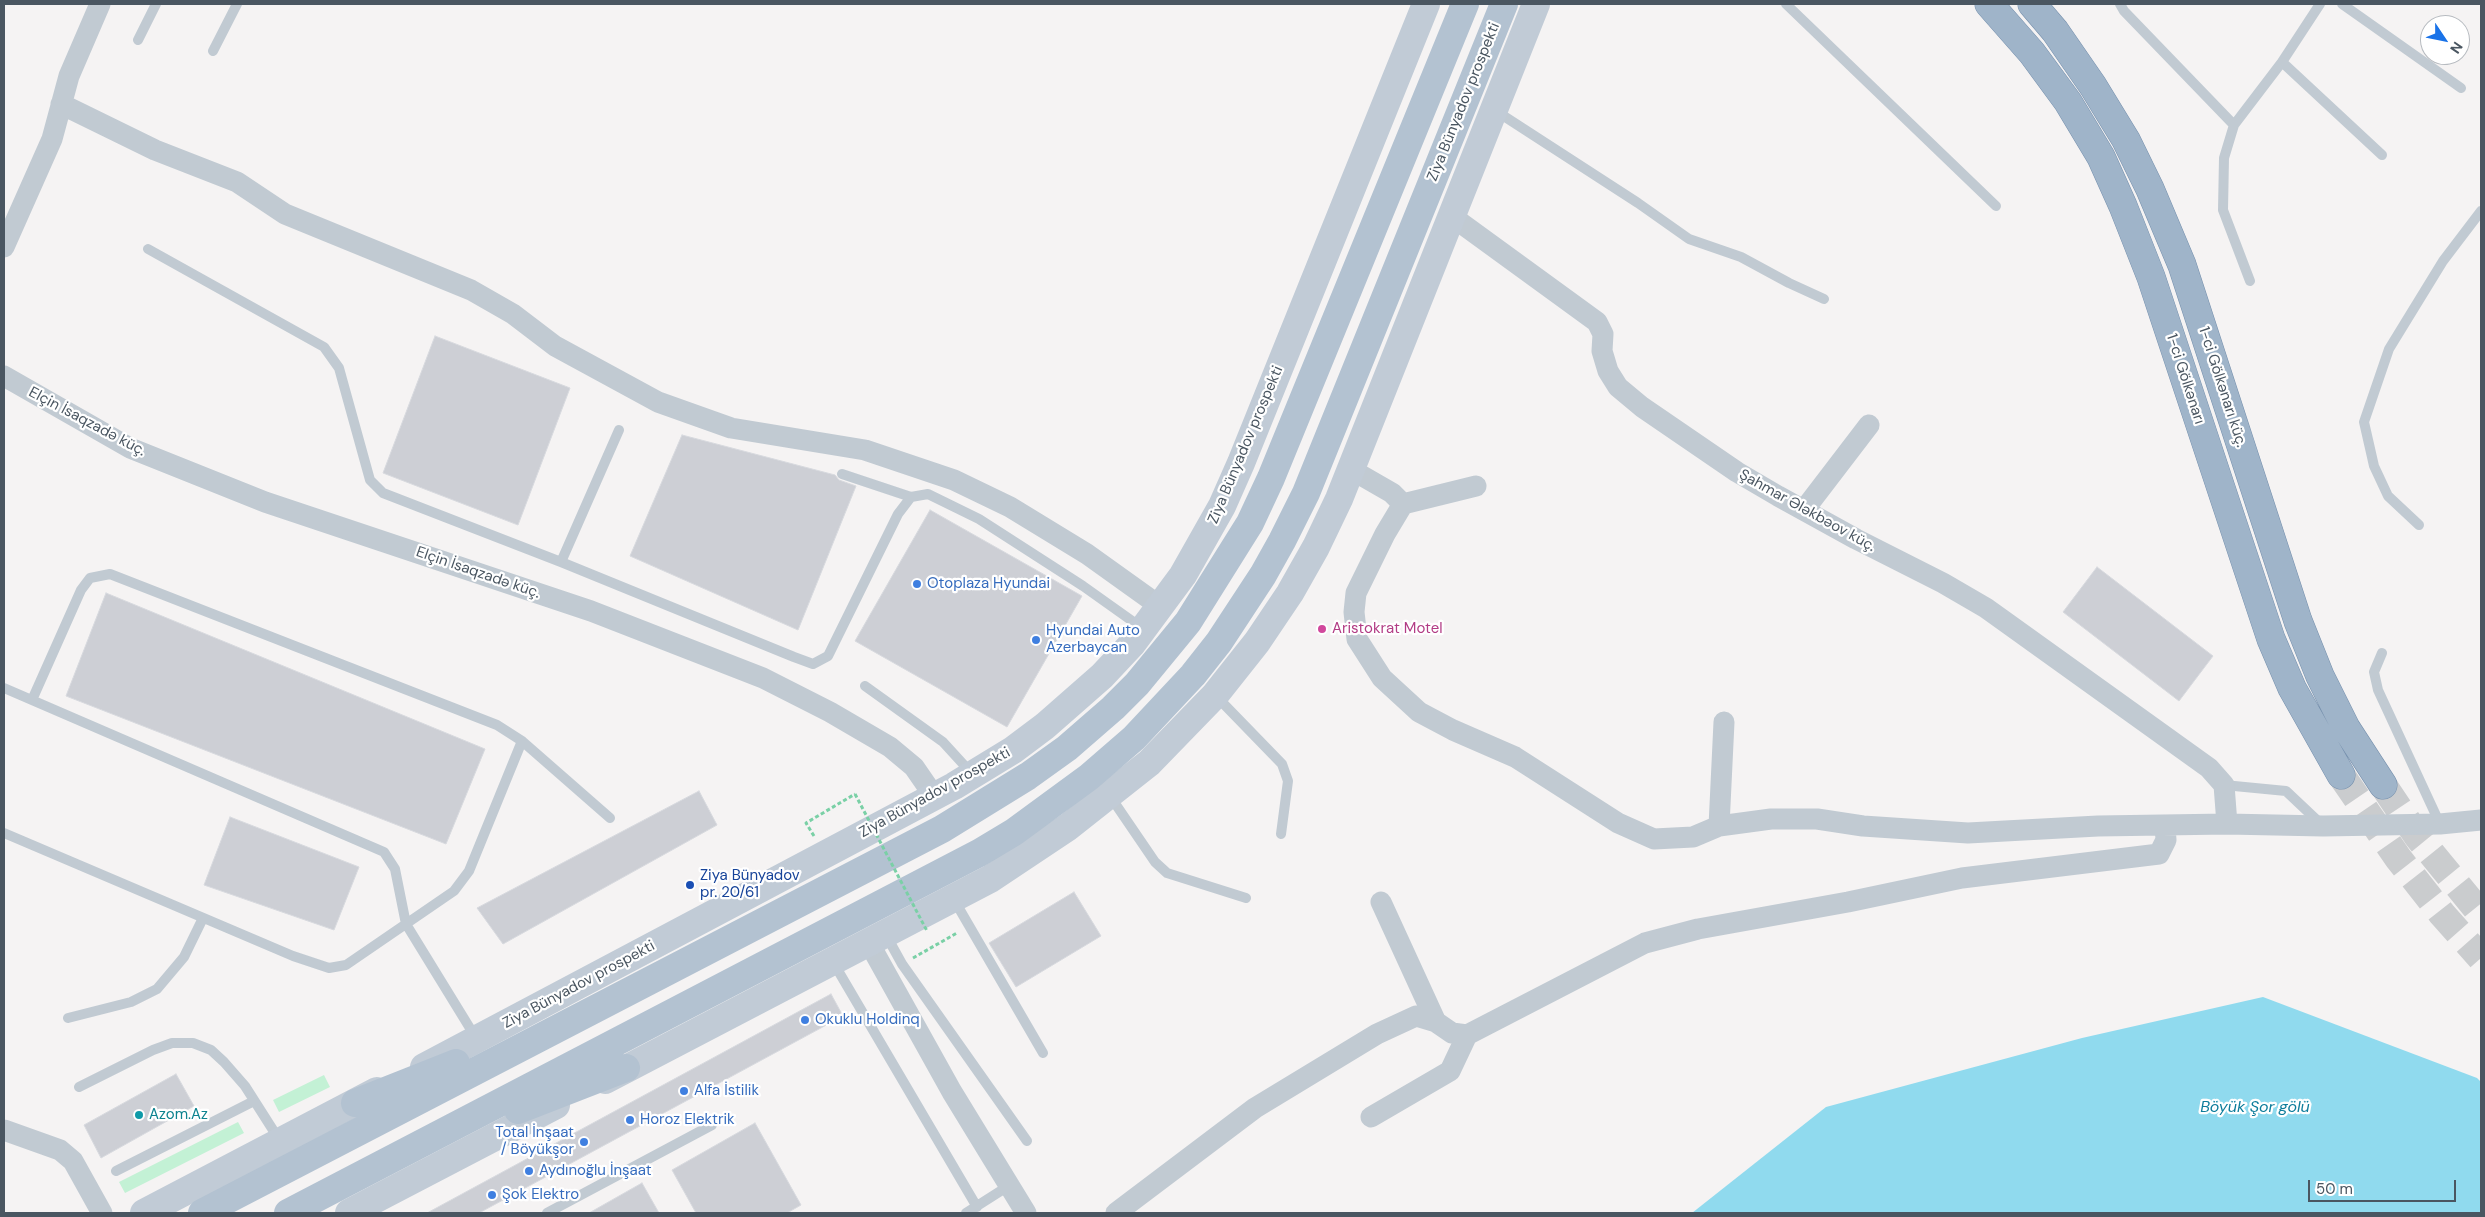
<!DOCTYPE html>
<html>
<head>
<meta charset="utf-8">
<style>
  body { margin:0 }
  #map { position:relative; width:2485px; height:1217px; overflow:hidden; background:#f5f3f3; font-family:"DM Sans",sans-serif }
  canvas { display:block }
  .frame { position:absolute; inset:0; border:5px solid #4a5661; pointer-events:none }
  .north { position:absolute; left:2420px; top:15px; width:50px; height:50px; box-sizing:border-box; background:#fff; border:1px solid #b7bbc0; border-radius:50%; rotate:124deg; font-size:14px; font-weight:700; line-height:20px; text-align:center; color:#4a5661 }
  .north::after { content:''; display:block; margin:auto; width:18px; height:22px; background:#1a73e8; clip-path:polygon(50% 0,100% 100%,50% 72%,0 100%) }
  .scale { position:absolute; left:2308px; top:1180px; width:148px; height:22px; box-sizing:border-box; border:2px solid #4a5661; border-top:0; padding-left:6px; font-size:15px; line-height:18px; white-space:nowrap; color:#4a5661; -webkit-text-stroke:4px #fff; paint-order:stroke }
</style>
</head>
<body>
<div id="map">
<canvas width="2485" height="1217"></canvas>
<div class="frame"></div>
<div class="north">N</div>
<div class="scale">50 m</div>
</div>
<script>
const g = document.querySelector('canvas').getContext('2d');
g.lineJoin = 'round';
function fillPath(path, color) { g.fillStyle = color; g.fill(path, 'evenodd'); }
const poly = rows => new Path2D(rows.map(r => 'M' + r).join(''));
function stroke(path, color, width, dash) { g.strokeStyle = color; g.lineWidth = width; g.lineCap = dash ? 'butt' : 'round'; g.setLineDash(dash || []); g.stroke(path); }
function drawText(font, color, halo, rows, align = 'center') {
  g.font = font + ' "DM Sans",sans-serif'; g.lineWidth = 4.5; g.setLineDash([]); g.textBaseline = 'middle'; g.strokeStyle = halo; g.fillStyle = color; for (const [text, x, y, turn = 0] of rows) {
    g.save(); g.translate(x, y); g.rotate((+turn || 0) * Math.PI / 180); g.textAlign = isNaN(turn) ? turn : align; if (halo) g.strokeText(text, 0, 0); g.fillText(text, 0, 0); g.restore();
  }
}
fillPath(poly([
  [324,1075,330,1087,279,1112,273,1100],
  [238,1122,244,1133,125,1193,119,1182]
]), '#c3f1d5');
fillPath(poly([
  [2263,997,2477,1078,2481,1082,2481,1213,1692,1213,1826,1107,2082,1038]
]), '#90daee');
const building = poly([
  [435,336,570,388,518,525,383,473,435,336],
  [682,435,835,475,839,480,856,486,798,630,630,556,682,435],
  [930,510,1082,596,1007,727,855,641,930,510],
  [2097,567,2213,656,2179,701,2063,612,2097,567],
  [106,593,485,749,446,844,66,696,106,593],
  [699,791,717,825,503,944,477,908,699,791],
  [230,817,359,867,334,930,204,885,230,817],
  [1074,892,1101,936,1016,987,989,943,1074,892],
  [831,994,843,1016,479,1213,427,1213,831,994],
  [176,1074,194,1106,101,1158,84,1125,176,1074],
  [755,1123,801,1205,787,1213,696,1213,672,1170,755,1123],
  [642,1183,659,1213,589,1213,642,1183]
]);
fillPath(building, '#cdcfd5');
stroke(building, '#d7d9de', 1);
stroke(poly([
  [2341,775,2398,858,2442,914,2481,958],
  [2383,785,2418,837,2481,914]
]), '#caccce', 28, [28, 14]);
const trunk = poly([
  [1989,4,2032,53,2068,102,2101,157,2123,206,2151,277,2271,639,2292,688,2341,775],
  [2032,4,2055,31,2093,86,2126,140,2150,189,2182,265,2298,621,2320,676,2346,728,2383,785]
]);
stroke(trunk, '#7690ad', 29);
stroke(poly([
  [814,836,806,823,855,794],
  [913,958,957,933]
]), '#7ad0a6', 3, [4, 2.5]);
stroke(poly([
  [1786,4,1996,206],
  [2120,4,2124,11,2234,125],
  [2342,4,2461,88],
  [138,40,156,4],
  [213,51,237,4],
  [2282,62,2382,155],
  [1496,111,1638,203,1689,239,1741,257,1789,283,1824,299],
  [148,249,324,347,339,368,370,480,383,493,561,562,794,657,813,664,828,656,898,514,911,497,928,494,979,519,1083,586,1142,628],
  [2250,281,2223,210,2224,158,2234,125,2282,62,2320,4],
  [842,474,911,497],
  [2419,525,2388,496,2374,466,2364,422,2389,349,2443,261,2481,211],
  [561,562,619,430],
  [2382,653,2374,672,2378,690,2440,824],
  [865,686,943,742,964,765,969,775],
  [4,688,384,852,395,869,406,924,476,1038],
  [1216,696,1282,764,1288,781,1281,834],
  [32,700,81,590,90,578,110,574,497,725,522,741,610,818],
  [2224,785,2286,791,2321,824],
  [1110,796,1155,862,1167,873,1246,898],
  [4,833,293,956,329,968,346,965,454,891,469,871,522,741],
  [953,898,1043,1053],
  [886,935,902,964,1027,1141],
  [833,962,977,1207],
  [68,1018,131,1002,157,989,184,957,203,918],
  [79,1087,153,1050,172,1043,193,1043,211,1050,224,1062,245,1086,280,1141],
  [116,1171,254,1101],
  [547,1213,712,1125],
  [966,1213,1010,1185]
]), '#c1cad2', 10);
stroke(poly([
  [61,104,155,150,237,182,285,214,471,290,513,314,555,346,658,402,731,428,865,450,954,480,1010,507,1087,554,1161,607],
  [1450,215,1597,322,1603,334,1602,351,1608,371,1618,387,1642,407,1737,472,1778,496,1856,539,1943,583,1986,608,2209,768,2224,785,2227,824],
  [4,247,52,139,69,76,100,4],
  [4,376,130,448,265,502,591,611,763,678,830,712,890,747,914,767,934,796],
  [1352,470,1392,493,1403,504,1385,534,1356,593,1354,612,1357,639,1382,678,1419,712,1453,730,1515,757,1618,823,1654,839,1693,837,1719,826,1771,819,1817,819,1863,826,1968,833,2098,826,2227,824,2323,826,2440,824,2481,820],
  [1403,504,1476,486],
  [1804,510,1869,425],
  [1719,826,1724,722],
  [1381,902,1436,1022],
  [869,943,952,1092,1026,1213],
  [1371,1117,1450,1071,1467,1035],
  [4,1130,60,1150,73,1161,102,1213],
  [1116,1213,1255,1108,1377,1034,1416,1016,1436,1022,1452,1033,1467,1035,1645,943,1698,929,1848,902,1962,878,2159,854,2166,840,2165,826]
]), '#c1cad2', 21);
stroke(poly([
  [424,1067,954,786,1013,750,1045,726,1102,676,1132,644,1183,575,1222,506,1241,463,1426,4],
  [605,1080,990,879,1068,827,1149,763,1215,695,1257,642,1290,593,1316,547,1339,499,1536,4],
  [144,1213,377,1091],
  [349,1213,556,1105]
]), '#c1cbd6', 28);
stroke(poly([
  [355,1103,456,1063],
  [518,1110,626,1068],
  [202,1213,942,829,1028,776,1067,748,1113,708,1137,684,1188,622,1250,523,1271,478,1465,4],
  [288,1213,979,853,1014,832,1089,777,1134,738,1193,675,1219,642,1263,575,1282,541,1306,493,1504,4]
]), '#b3c2d1', 28);
stroke(trunk, '#9fb4c9', 28);
stroke(poly([
  [855,794,927,931]
]), '#7ad0a6', 3, [4, 2.5]);
for (const [x, y, r, color] of [
  [917,584,5,"#3f7fe0"],
  [1322,629,5,"#d1479c"],
  [1036,640,5,"#3f7fe0"],
  [690,885,5,"#1a4fb4"],
  [805,1020,5,"#3f7fe0"],
  [684,1091,5,"#3f7fe0"],
  [139,1115,5,"#0f9aa8"],
  [630,1120,5,"#3f7fe0"],
  [584,1142,5,"#3f7fe0"],
  [529,1171,5,"#3f7fe0"],
  [492,1195,5,"#3f7fe0"]
]) { const dot = new Path2D(); dot.arc(x, y, r, 0, 2 * Math.PI); g.fillStyle = color; g.fill(dot); stroke(dot, '#fff', 2); }
drawText('15px', '#4a5661', '#fff', [
  ["Ziya Bünyadov prospekti",1464,102,-68],
  ["1-ci Gölkənarı",2185,379,72],
  ["1-ci Gölkənarı küç.",2222,387,72],
  ["Elçin İsaqzadə küç.",87,422,28],
  ["Ziya Bünyadov prospekti",1246,445,-67],
  ["Şahmar Ələkbəov küç.",1807,511,29],
  ["Elçin İsaqzadə küç.",478,573,19],
  ["Ziya Bünyadov prospekti",935,793,-29],
  ["Ziya Bünyadov prospekti",579,985,-28]
]);
drawText('15px', '#366cbe', '#fff', [
  ["Otoplaza Hyundai",927,584],
  ["Hyundai Auto",1046,631],
  ["Azerbaycan",1046,648],
  ["Okuklu Holdinq",815,1020],
  ["Alfa İstilik",694,1091],
  ["Horoz Elektrik",640,1120],
  ["Total İnşaat",574,1133,"right"],
  ["/ Böyükşor",574,1150,"right"],
  ["Aydınoğlu İnşaat",539,1171],
  ["Şok Elektro",502,1195]
], 'left');
drawText('15px', '#b23c85', '#fff', [
  ["Aristokrat Motel",1332,629]
], 'left');
drawText('15px', '#164399', '#fff', [
  ["Ziya Bünyadov",700,876],
  ["pr. 20/61",700,893]
], 'left');
drawText('15px', '#0d838f', '#fff', [
  ["Azom.Az",149,1115]
], 'left');
drawText('italic 16px', '#0c7c9b', '#fff', [
  ["Böyük Şor gölü",2255,1108]
]);
</script>
</body>
</html>
